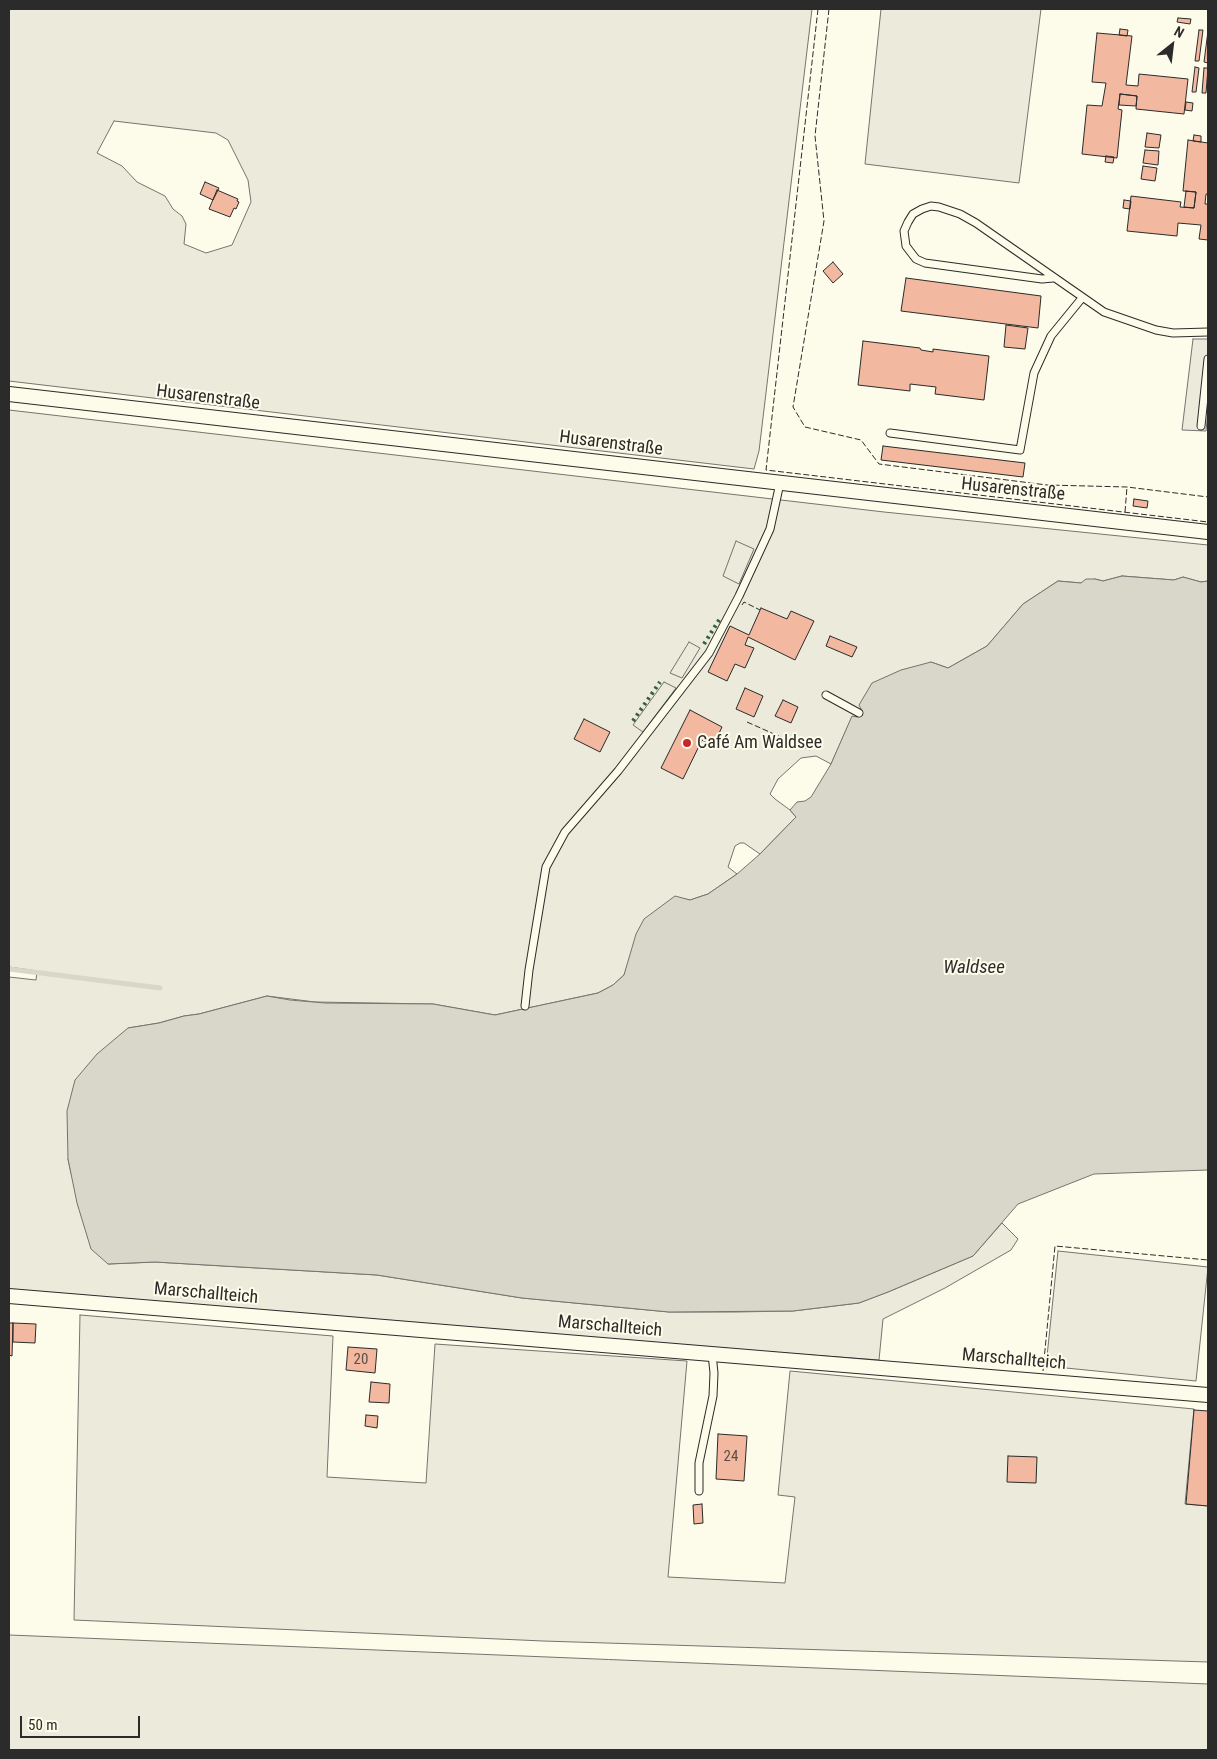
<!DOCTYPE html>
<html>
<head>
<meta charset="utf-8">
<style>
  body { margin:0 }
  #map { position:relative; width:1217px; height:1759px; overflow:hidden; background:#fdfbea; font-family:"Roboto Condensed",sans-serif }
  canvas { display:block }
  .frame { position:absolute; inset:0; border:10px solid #2b2b2b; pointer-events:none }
  .north { position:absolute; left:1147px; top:20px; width:50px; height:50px; -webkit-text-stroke:4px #fdfbea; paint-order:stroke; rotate:29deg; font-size:14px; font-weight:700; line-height:20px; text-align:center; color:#2b2b2b }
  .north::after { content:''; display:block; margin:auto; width:18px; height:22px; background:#2b2b2b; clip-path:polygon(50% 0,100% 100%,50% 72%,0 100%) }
  .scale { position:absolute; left:20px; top:1716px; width:120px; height:22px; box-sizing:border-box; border:2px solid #2b2b2b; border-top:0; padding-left:6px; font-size:15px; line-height:18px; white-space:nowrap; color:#2b2b2b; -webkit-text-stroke:4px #fdfbea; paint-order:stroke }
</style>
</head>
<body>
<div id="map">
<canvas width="1217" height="1759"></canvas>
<div class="frame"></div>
<div class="north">N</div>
<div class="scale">50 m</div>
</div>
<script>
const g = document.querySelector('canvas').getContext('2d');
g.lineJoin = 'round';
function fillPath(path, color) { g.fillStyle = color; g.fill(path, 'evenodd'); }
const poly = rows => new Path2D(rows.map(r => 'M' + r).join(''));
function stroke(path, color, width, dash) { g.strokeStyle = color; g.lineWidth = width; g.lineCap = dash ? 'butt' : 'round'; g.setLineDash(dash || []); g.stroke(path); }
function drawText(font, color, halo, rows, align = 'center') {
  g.font = font + ' "Roboto Condensed",sans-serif'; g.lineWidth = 4; g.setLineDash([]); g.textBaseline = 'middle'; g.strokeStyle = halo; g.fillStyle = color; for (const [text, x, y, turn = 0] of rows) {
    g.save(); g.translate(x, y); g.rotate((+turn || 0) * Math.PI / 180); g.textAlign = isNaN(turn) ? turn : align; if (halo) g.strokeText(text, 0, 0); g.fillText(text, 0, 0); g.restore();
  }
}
const green = poly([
  [9,9,812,9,759,451,754,469,9,381,9,9],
  [114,121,216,133,228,140,248,180,251,202,232,245,206,253,184,244,186,224,182,216,173,209,165,196,137,182,122,166,97,153,114,121],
  [881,9,1041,9,1019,183,865,164,881,9],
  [9,410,884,512,1208,545,1208,581,1201,582,1183,577,1174,580,1122,576,1103,581,1095,579,1081,583,1058,581,1023,604,987,646,948,668,931,662,862,709,857,717,852,717,831,764,816,756,801,758,778,779,770,794,775,799,790,810,796,817,760,854,744,843,740,843,735,846,728,867,737,874,708,894,690,900,675,897,629,961,624,975,613,985,598,993,495,1015,433,1004,315,1002,267,996,199,1014,184,1016,159,1023,128,1028,68,1159,71,1173,108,1264,155,1262,377,1275,522,1298,669,1312,735,1312,793,1311,859,1303,888,1292,973,1256,1002,1223,1018,1239,1011,1250,945,1288,883,1319,879,1360,524,1334,9,1291,9,977,36,980,37,971,9,967,9,410],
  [1058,1251,1208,1267,1196,1381,1046,1366,1058,1251],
  [80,1315,333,1336,327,1477,426,1483,435,1344,687,1361,668,1577,785,1583,795,1497,778,1495,790,1371,1194,1409,1185,1504,1208,1506,1208,1662,543,1641,74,1620,80,1315],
  [9,1635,1208,1684,1208,1750,9,1750,9,1635]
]);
fillPath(green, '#ecebdb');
stroke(green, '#74746e', 1);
const parking = poly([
  [1193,339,1208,339,1208,411,1206,431,1182,430,1193,339],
  [736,541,754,549,739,584,723,576,736,541],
  [689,642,700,648,682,678,670,673,689,642],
  [664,682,676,688,643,732,633,725,664,682]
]);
fillPath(parking, '#eceadb');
stroke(parking, '#74746e', 1);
const water = poly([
  [1122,576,1174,580,1183,577,1201,582,1208,581,1208,1170,1094,1174,1018,1204,973,1256,888,1292,859,1303,793,1311,669,1312,522,1298,377,1275,155,1262,108,1264,91,1249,77,1203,68,1159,67,1111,75,1080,97,1054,128,1028,159,1023,184,1016,199,1014,267,996,290,1000,325,1003,433,1004,495,1015,598,993,613,985,624,975,636,934,644,919,675,896,690,900,708,894,737,874,760,854,796,817,790,810,797,802,805,801,811,797,831,764,852,716,857,717,861,709,859,705,872,683,901,670,931,662,948,668,987,646,1023,604,1058,581,1081,583,1086,579,1095,579,1103,581,1122,576]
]);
fillPath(water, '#d8d7c9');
stroke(water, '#74746e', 1);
stroke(poly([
  [9,969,160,988]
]), '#d8d7c9', 5);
const building = poly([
  [1178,18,1191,19,1190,24,1177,22,1178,18],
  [1120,29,1128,30,1127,36,1119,35,1120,29],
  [1199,30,1203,30,1199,61,1195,61,1199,30],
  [1208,31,1208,63,1204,62,1208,31],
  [1097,33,1132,36,1126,85,1138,86,1139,74,1188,79,1184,114,1136,109,1137,96,1120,94,1118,109,1122,110,1117,158,1082,154,1087,105,1102,106,1106,83,1092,82,1097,33],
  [1195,67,1199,68,1196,92,1192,92,1195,67],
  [1204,68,1208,68,1206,93,1202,93,1204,68],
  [1120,94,1137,96,1136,106,1119,105,1120,94],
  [1186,102,1193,103,1192,111,1185,110,1186,102],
  [1147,133,1161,135,1159,148,1145,147,1147,133],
  [1194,135,1201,136,1201,142,1193,141,1194,135],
  [1188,140,1208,143,1208,194,1206,194,1205,204,1208,204,1208,240,1199,239,1201,225,1178,223,1177,236,1127,231,1131,196,1181,202,1180,207,1194,208,1196,192,1183,191,1188,140],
  [1145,150,1159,151,1158,165,1143,163,1145,150],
  [1106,156,1114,157,1113,163,1105,162,1106,156],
  [1143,166,1157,168,1155,181,1141,179,1143,166],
  [205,182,219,188,213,200,200,194,205,182],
  [217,190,238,199,237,201,239,202,236,209,234,208,230,217,209,209,217,190],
  [1186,191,1196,192,1194,208,1184,207,1186,191],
  [1124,200,1131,201,1130,209,1123,208,1124,200],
  [833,262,843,274,833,283,823,271,833,262],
  [906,278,1041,296,1038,328,901,311,906,278],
  [1006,325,1028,328,1025,349,1004,347,1006,325],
  [863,341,920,348,921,350,933,352,933,349,989,356,984,400,935,394,936,387,910,384,910,391,858,385,863,341],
  [883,446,1025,463,1023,477,881,460,883,446],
  [1134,499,1148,501,1147,508,1133,506,1134,499],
  [761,608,787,619,791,611,814,621,795,660,748,637,745,645,754,648,745,668,735,664,727,681,708,672,730,626,749,635,761,608],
  [830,636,857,647,852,657,826,646,830,636],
  [745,688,763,696,754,717,736,709,745,688],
  [783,700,798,707,791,723,775,716,783,700],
  [690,710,722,727,713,746,702,740,683,779,661,768,690,710],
  [584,719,610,732,600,752,574,739,584,719],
  [9,1323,13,1323,12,1356,9,1355,9,1323],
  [13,1323,36,1324,35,1343,13,1342,13,1323],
  [348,1347,377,1349,375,1373,346,1370,348,1347],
  [371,1382,390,1384,389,1403,369,1402,371,1382],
  [1194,1410,1208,1411,1208,1506,1186,1504,1194,1410],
  [366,1415,378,1416,377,1428,365,1426,366,1415],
  [718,1434,747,1436,744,1481,716,1479,718,1434],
  [1008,1456,1037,1457,1036,1483,1007,1482,1008,1456],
  [702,1504,703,1523,694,1524,693,1505,702,1504]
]);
fillPath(building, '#f2b8a0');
stroke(building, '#2b2b2b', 1);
const service = poly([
  [1053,278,1042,279,925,263,916,259,906,246,904,231,908,222,913,214,922,209,931,206,939,207,960,214,976,223,1104,312,1156,330,1173,333,1208,332],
  [1201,426,1208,359],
  [890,433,1020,450,1034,373,1051,336,1082,298],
  [826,695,859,713],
  [525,1006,529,970,546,867,565,832,618,771,709,653,739,596,770,529,780,483],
  [699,1491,699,1463,713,1396,714,1373,712,1354]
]);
const minor = poly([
  [9,394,1208,532],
  [9,1296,1208,1395]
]);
stroke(service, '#2b2b2b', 9);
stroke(minor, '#2b2b2b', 16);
stroke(service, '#fdfbea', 7);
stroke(minor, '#fdfbea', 14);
stroke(poly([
  [704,644,721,617],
  [633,721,660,682]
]), '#34623c', 4, [2.5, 4]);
stroke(poly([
  [818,9,766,470,1208,522],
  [829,9,815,136,824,221,793,407,805,427,861,440,879,464,1047,485,1127,487,1208,497],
  [1125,512,1127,487],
  [742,605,744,602,760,610],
  [747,722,810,750],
  [1043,1371,1055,1246,1208,1260]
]), '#2b2b2b', 1, [6, 2.5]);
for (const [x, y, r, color] of [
  [687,743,5,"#c62828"]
]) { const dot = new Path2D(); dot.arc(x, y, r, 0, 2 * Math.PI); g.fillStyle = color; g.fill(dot); stroke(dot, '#fdfbea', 2); }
drawText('15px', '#5d4e48', null, [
  ["20",361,1360],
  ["24",731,1457]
]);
drawText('18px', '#2b2b2b', '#fdfbea', [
  ["Husarenstraße",208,398,7],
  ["Husarenstraße",611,444,7],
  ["Husarenstraße",1013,490,6],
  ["Marschallteich",206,1294,5],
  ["Marschallteich",610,1327,5],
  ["Marschallteich",1014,1360,5]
]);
drawText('18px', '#2b2b2b', '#fdfbea', [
  ["Café Am Waldsee",697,743]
], 'left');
drawText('italic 19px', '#2b2b2b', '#fdfbea', [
  ["Waldsee",974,968]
]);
</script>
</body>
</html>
